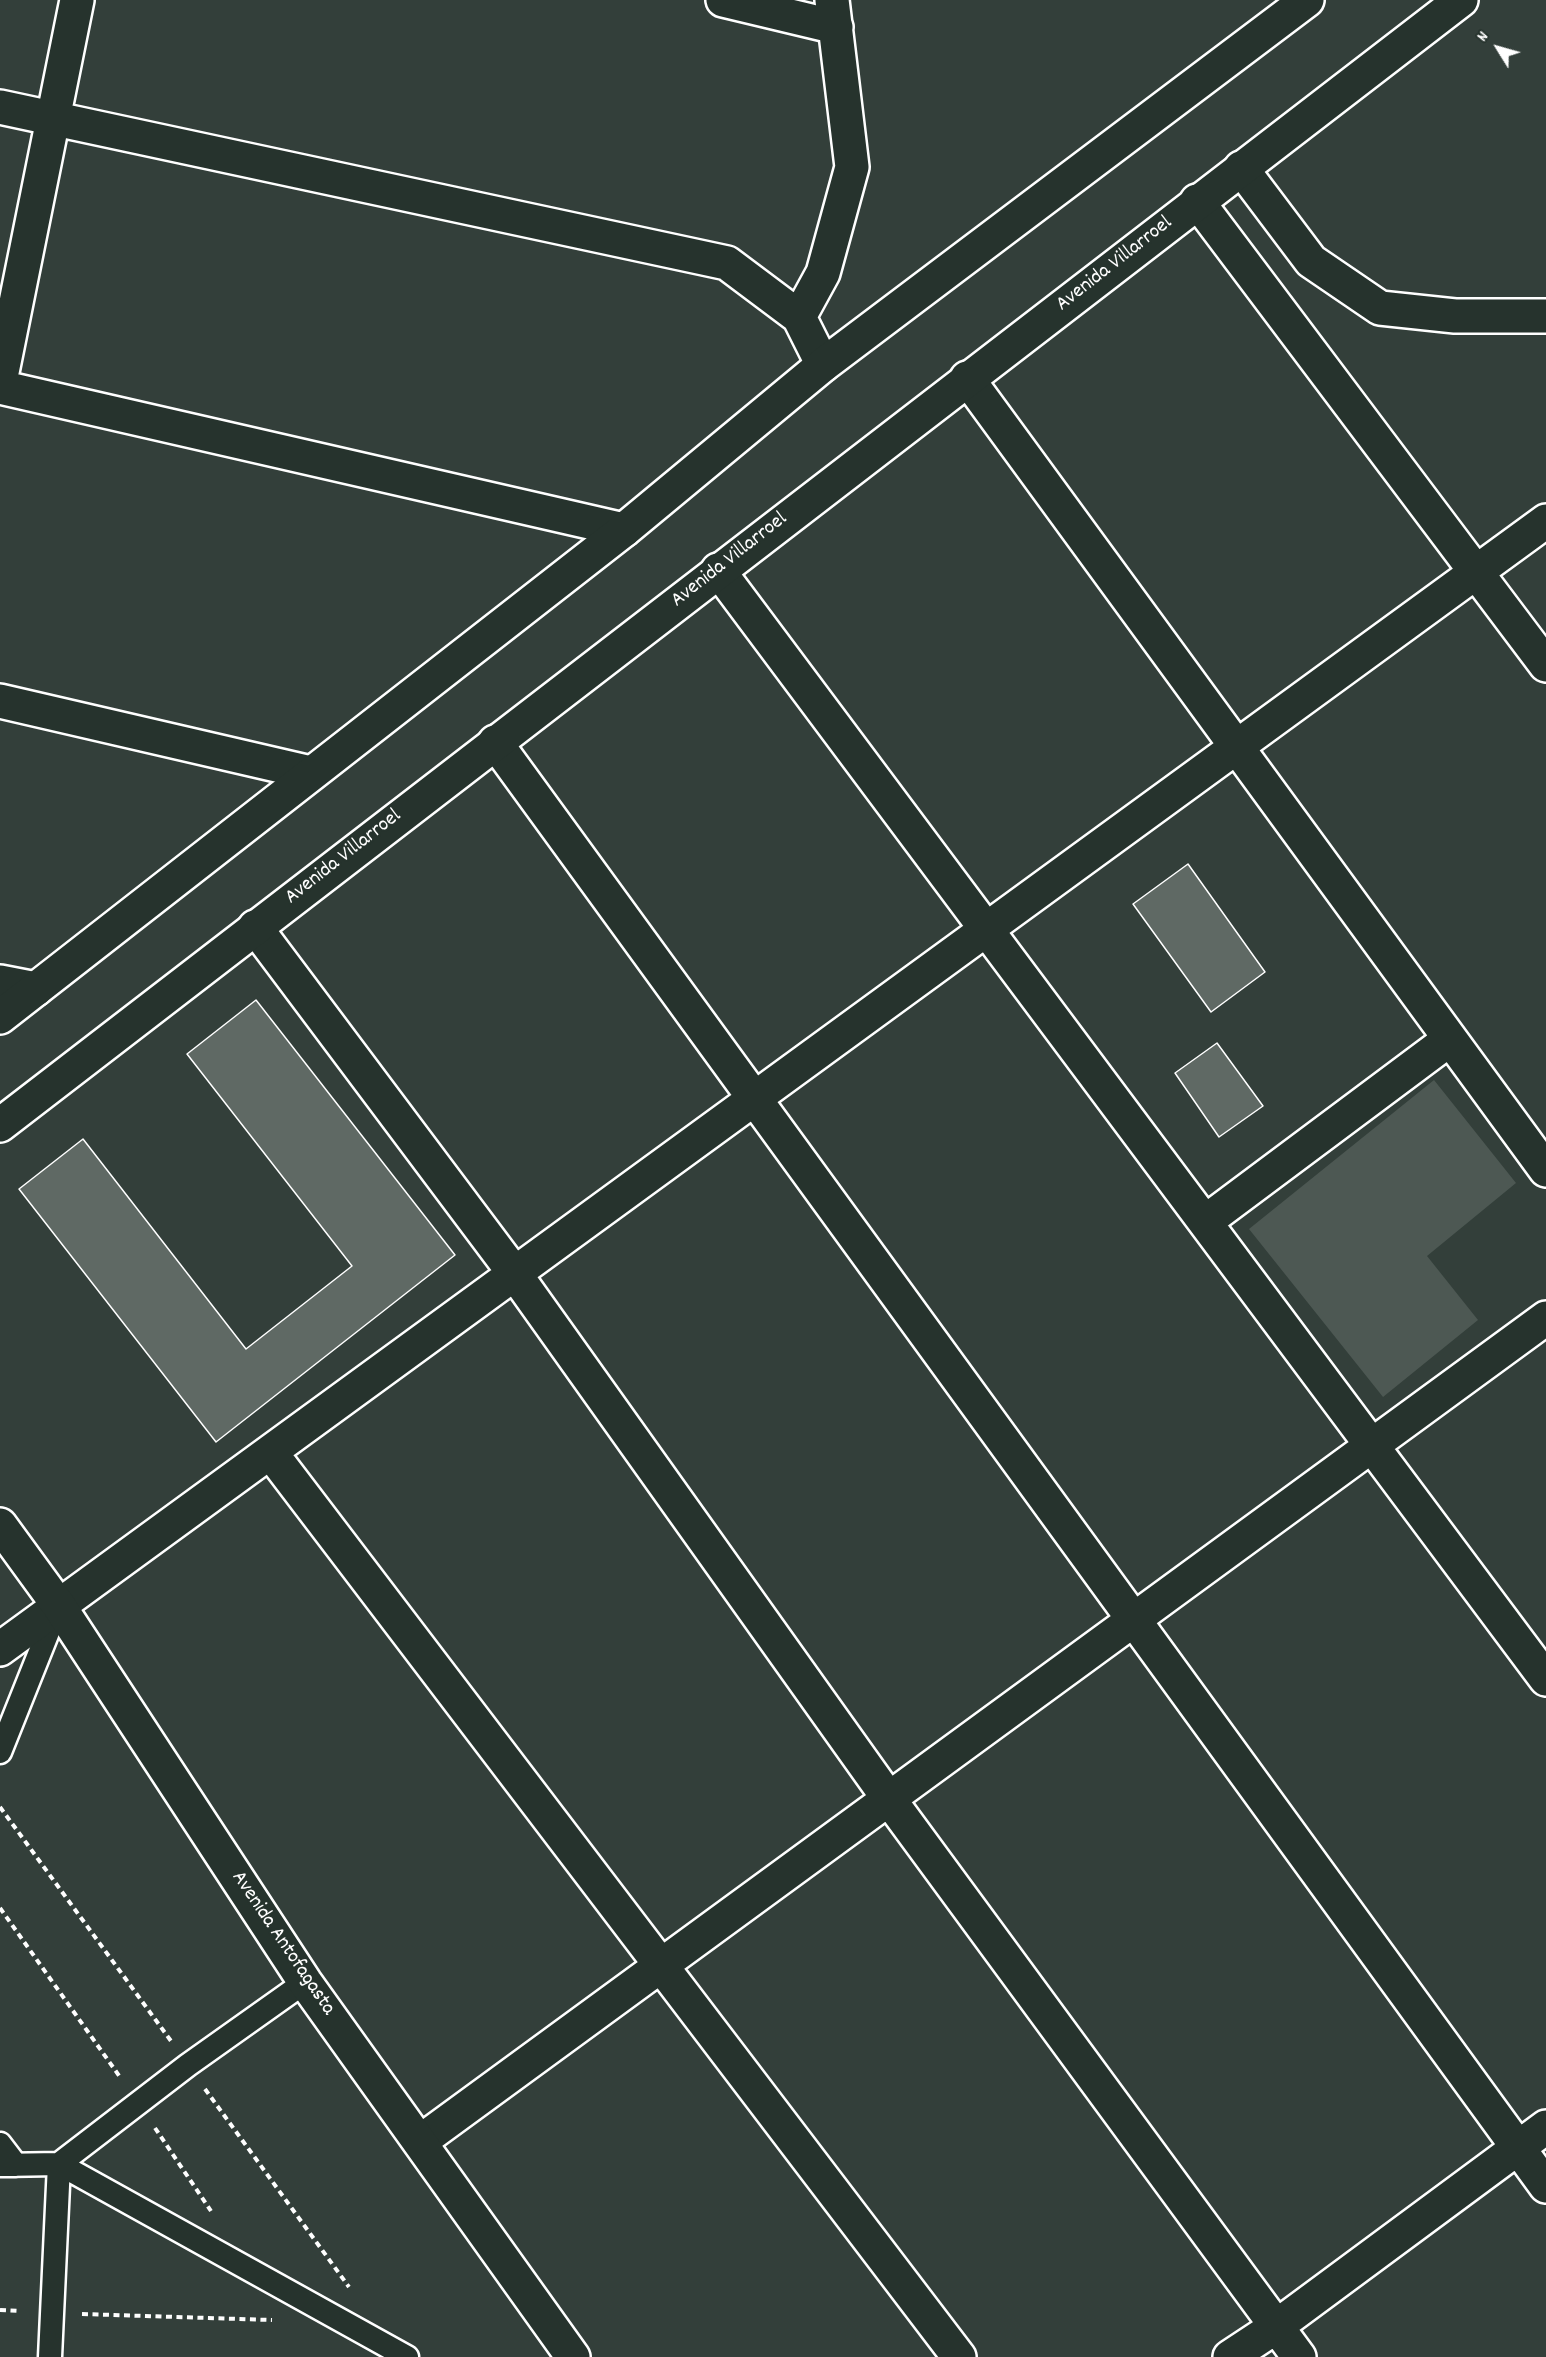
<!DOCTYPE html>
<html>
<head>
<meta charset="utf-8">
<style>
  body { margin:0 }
  #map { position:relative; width:1546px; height:2357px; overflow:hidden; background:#333f3a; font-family:Dekko,sans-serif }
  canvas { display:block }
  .north { position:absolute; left:1468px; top:18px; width:60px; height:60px; -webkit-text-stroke:4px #26332d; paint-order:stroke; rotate:307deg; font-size:16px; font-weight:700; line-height:24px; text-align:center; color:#fff }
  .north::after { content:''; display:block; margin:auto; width:21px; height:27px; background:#fff; clip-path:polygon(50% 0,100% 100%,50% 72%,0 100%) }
</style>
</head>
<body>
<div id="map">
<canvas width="1546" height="2357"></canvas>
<div class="north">N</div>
</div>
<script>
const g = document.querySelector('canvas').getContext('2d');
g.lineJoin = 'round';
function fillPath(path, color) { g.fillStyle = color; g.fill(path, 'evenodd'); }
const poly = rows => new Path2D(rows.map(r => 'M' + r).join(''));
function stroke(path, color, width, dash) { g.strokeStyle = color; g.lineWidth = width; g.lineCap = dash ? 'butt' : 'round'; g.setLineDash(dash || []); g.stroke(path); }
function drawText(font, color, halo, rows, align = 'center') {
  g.font = font + ' Dekko,sans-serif'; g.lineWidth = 4.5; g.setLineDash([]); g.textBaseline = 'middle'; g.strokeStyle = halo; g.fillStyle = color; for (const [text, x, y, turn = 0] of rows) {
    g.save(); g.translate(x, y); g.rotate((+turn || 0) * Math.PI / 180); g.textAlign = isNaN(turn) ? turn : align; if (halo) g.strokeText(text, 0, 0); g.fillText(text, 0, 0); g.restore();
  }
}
fillPath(poly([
  [1434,1080,1516,1183,1427,1256,1478,1320,1383,1397,1249,1229]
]), '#4d5853');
const building = poly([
  [1188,864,1265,972,1211,1012,1133,904,1188,864],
  [256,1000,455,1255,216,1442,19,1189,83,1139,246,1349,352,1266,187,1054,256,1000],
  [1217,1043,1263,1106,1219,1137,1175,1073,1217,1043]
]);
fillPath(building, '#5f6964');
stroke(building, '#fff', 1.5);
const lane = poly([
  [0,1752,58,1607],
  [0,2144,16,2165],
  [0,2165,59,2164,407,2357],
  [50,2357,59,2164,188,2065,305,1982]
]);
const street = poly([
  [723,0,836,27],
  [0,107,727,263,799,317,823,365],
  [1241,168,1311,261,1380,308,1455,316,1546,316],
  [1197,201,1546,665],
  [799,317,823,273,852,167,832,0],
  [967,378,1546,1170],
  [0,382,77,0],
  [0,387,624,530],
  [718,570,1546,1679],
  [0,701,311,773],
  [495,742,1546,2186],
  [255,927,515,1274,889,1799,1299,2357],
  [0,982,36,989],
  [1205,1222,1450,1039],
  [271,1453,959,2357],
  [0,1649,1546,521],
  [421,2141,1546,1318],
  [1230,2357,1277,2326,1546,2127]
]);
const secondary = poly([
  [0,1525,59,1606,305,1982,573,2357]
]);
const primary = poly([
  [0,1017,624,530,823,365,1307,0],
  [0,1125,1461,0]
]);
stroke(lane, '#fff', 27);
stroke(street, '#fff', 38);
stroke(secondary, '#fff', 38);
stroke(primary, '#fff', 38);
stroke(poly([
  [0,1807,171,2041],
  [0,1908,120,2077],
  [205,2089,349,2287],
  [155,2128,211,2211],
  [0,2310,20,2311],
  [82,2314,272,2320]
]), '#fff', 4, [6, 4.5]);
stroke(lane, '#26332d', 22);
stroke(street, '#26332d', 33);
stroke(secondary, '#26332d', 33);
stroke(primary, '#26332d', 33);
drawText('21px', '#fff', '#26332d', [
  ["Avenida Villarroel",1115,265,-38],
  ["Avenida Villarroel",730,561,-38],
  ["Avenida Villarroel",344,858,-38],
  ["Avenida Antofagasta",282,1944,56]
]);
</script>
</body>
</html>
